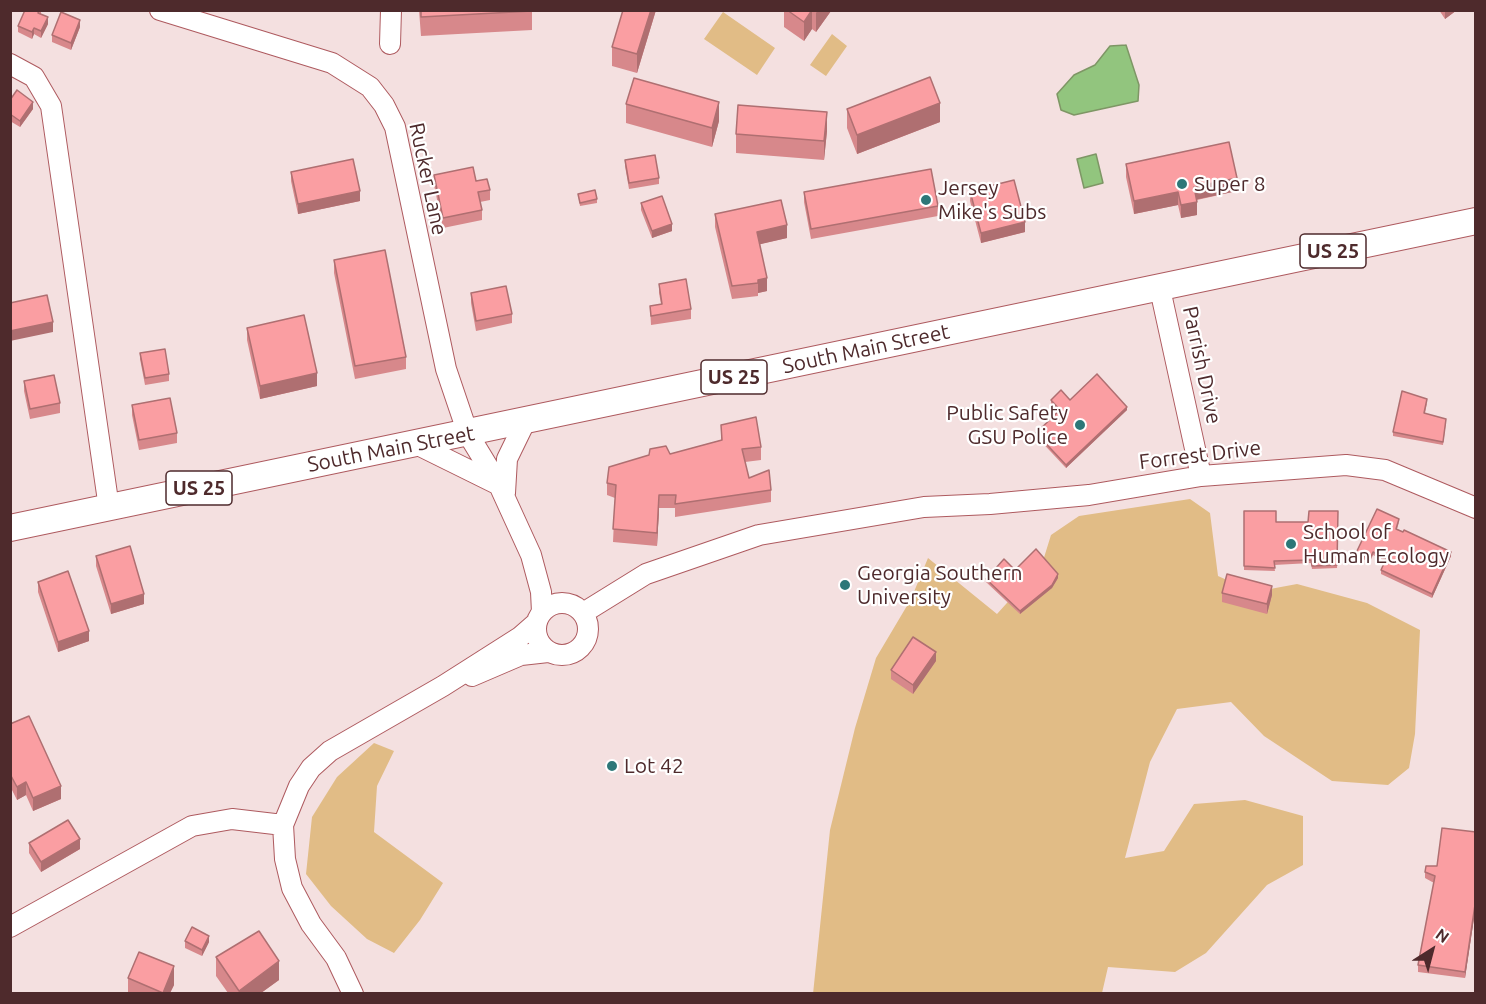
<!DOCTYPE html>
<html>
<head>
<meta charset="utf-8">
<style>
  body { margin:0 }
  #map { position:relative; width:1486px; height:1004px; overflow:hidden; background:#f4e0e0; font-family:Ubuntu,sans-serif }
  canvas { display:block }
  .frame { position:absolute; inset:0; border:12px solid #4e2a2c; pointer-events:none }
  .north { position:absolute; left:1402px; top:920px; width:60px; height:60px; -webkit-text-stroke:4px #fff; paint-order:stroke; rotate:36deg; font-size:16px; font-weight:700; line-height:24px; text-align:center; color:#4e2a2c }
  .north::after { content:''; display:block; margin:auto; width:21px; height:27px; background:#4e2a2c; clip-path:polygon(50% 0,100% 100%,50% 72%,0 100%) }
</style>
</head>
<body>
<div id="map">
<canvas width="1486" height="1004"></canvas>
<div class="frame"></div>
<div class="north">N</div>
</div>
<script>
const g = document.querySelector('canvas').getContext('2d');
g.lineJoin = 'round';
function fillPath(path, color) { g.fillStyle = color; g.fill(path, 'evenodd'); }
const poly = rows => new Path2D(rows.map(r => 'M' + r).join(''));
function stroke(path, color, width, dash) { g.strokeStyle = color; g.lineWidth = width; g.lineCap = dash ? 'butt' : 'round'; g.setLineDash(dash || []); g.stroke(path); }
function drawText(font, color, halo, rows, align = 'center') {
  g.font = font + ' Ubuntu,sans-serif'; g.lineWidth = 4.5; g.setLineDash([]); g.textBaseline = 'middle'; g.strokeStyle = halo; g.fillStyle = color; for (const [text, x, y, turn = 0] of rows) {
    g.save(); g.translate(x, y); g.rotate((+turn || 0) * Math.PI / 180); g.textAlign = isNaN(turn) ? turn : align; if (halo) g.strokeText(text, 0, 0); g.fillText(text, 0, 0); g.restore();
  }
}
fillPath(poly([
  [723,12,775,48,757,75,704,39],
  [832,34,847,46,826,76,810,65],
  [1190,499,1210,513,1218,576,1254,592,1297,584,1367,603,1420,630,1415,734,1409,768,1388,785,1332,781,1264,736,1231,702,1177,709,1150,762,1125,858,1164,851,1194,804,1245,800,1303,816,1303,865,1267,885,1206,953,1175,972,1108,967,1102,993,813,994,830,830,855,728,876,658,911,599,928,558,997,614,1042,564,1051,535,1079,516],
  [374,743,394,751,377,786,374,832,443,883,420,920,394,953,367,939,331,906,306,874,312,817,337,777]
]), '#e1bc86');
const water = poly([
  [1126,45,1139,85,1138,101,1074,115,1061,110,1057,94,1074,75,1095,65,1110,46,1126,45],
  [1096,154,1103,183,1084,188,1077,159,1096,154]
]);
fillPath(water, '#92c57e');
stroke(water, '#7e9665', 1.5);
const minor = poly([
  [160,10,332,63,370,87,384,105,395,127,446,369,468,434,499,485,531,555,541,592,542,612],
  [390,44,391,10],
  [10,64,34,77,51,106,109,508],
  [1160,289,1201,476],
  [416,444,499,485],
  [505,493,507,459,525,422],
  '536 629a26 26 0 1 1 52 0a26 26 0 1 1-52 0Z',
  [583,613,646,574,759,535,924,507,990,504,1089,495,1201,476,1346,465,1385,470,1476,508],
  [472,676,521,655,548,652],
  [10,927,192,826,232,819,283,825],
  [353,994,336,958,311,924,292,888,285,859,283,825,299,786,311,768,330,751,443,686,520,637,536,623]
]);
const major = poly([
  [10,528,1476,221]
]);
stroke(minor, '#ae5a5f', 22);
stroke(major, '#ae5a5f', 28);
stroke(minor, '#fff', 20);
stroke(major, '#fff', 26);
fillPath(poly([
  [41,10,41,14,48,24,41,38,34,34,32,39,18,32,18,26],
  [419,10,532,10,532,30,421,36],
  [656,10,637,73,612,66,612,47],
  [784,10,831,10,831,11,816,32,812,29,804,41,784,27],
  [1439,10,1457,10,1445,19],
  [80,27,71,50,52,42,52,35],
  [10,100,33,109,20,127,10,121],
  [626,104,719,121,712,147,626,123],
  [847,109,940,122,857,154,847,128],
  [827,131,824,160,736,153,736,134],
  [625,160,659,178,659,184,629,189,625,166],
  [1126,164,1237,191,1197,200,1197,215,1181,218,1178,205,1134,214,1126,177],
  [291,172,360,201,298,214,291,181],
  [434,175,476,181,490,190,490,200,480,202,482,210,482,220,443,228,434,185],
  [970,191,1025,232,981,243,970,201],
  [804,192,938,206,938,216,811,239,804,202],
  [578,194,597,199,597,203,580,206],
  [641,203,672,231,652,238,641,210],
  [715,214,787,238,760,244,767,291,758,293,758,296,732,299,715,227],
  [334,260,406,357,406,369,355,379,334,273],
  [659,284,691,309,691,319,651,325,650,306,661,304,659,293],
  [471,293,512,314,512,323,476,331,471,303],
  [247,328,317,386,260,399,247,340],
  [140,353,169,374,169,381,145,385,140,359],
  [24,381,60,403,60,413,30,419,24,391],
  [1051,400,1070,400,1127,410,1066,468,1036,436,1036,433,1058,411,1051,403],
  [1427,403,1425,413,1446,422,1443,445,1393,436,1393,432],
  [132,405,177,433,177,443,139,450,132,415],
  [721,425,761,447,761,460,745,462,749,478,771,490,771,502,675,517,675,508,659,508,657,546,613,542,615,498,607,495,607,483,670,454,721,440],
  [1244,511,1276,522,1308,522,1338,511,1337,568,1312,569,1311,563,1274,565,1275,571,1244,570],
  [1399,522,1397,529,1451,556,1432,598,1381,574,1381,570,1385,561,1373,555,1370,562,1356,556,1356,553],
  [96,556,144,604,111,614,96,566],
  [1015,570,1058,578,1052,588,1020,614,986,582,986,579],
  [38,582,89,641,58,652,38,592],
  [1222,593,1272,595,1267,614,1222,602],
  [936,661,913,694,891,679,891,670],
  [10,724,61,799,33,811,26,795,17,800,10,786],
  [1476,832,1476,905,1465,978,1418,972,1418,965,1434,883,1425,878,1425,872,1437,866],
  [29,843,80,849,41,872,29,853],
  [185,941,209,942,202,956,185,948],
  [216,957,279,980,261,993,228,993,216,976],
  [128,978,174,985,170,993,128,993]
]), '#d7888b');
fillPath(poly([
  [651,10,656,10,637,73,637,54],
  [812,10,812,29,804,41,804,22],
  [818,10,831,10,831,11,816,32,816,13],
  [1445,10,1457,10,1445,19],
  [48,17,48,24,41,38,41,31],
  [80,20,80,27,71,50,71,43],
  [34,28,34,34,32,39,32,32],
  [33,102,33,109,20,127,20,121],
  [719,102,719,121,712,147,712,128],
  [940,103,940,122,857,154,857,135],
  [827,112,827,131,824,160,824,141],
  [1237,178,1237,191,1194,200,1194,187],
  [360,191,360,201,298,214,298,204],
  [1178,192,1178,205,1134,214,1134,201],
  [1197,202,1197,215,1181,218,1181,205],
  [1025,222,1025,232,981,243,981,233],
  [672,224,672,231,652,238,652,231],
  [787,225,787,238,757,245,757,232],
  [767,278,767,291,758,293,758,280],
  [53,322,53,332,10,341,10,331],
  [317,373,317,386,260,399,260,386],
  [1127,407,1127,410,1066,468,1066,465],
  [659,495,659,508,657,546,657,533],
  [1451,552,1451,556,1432,598,1432,594],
  [1058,574,1058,578,1052,588,1020,614,1020,611],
  [1272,586,1272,595,1267,614,1267,604],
  [144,594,144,604,111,614,111,604],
  [89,631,89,641,58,652,58,642],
  [936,652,936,661,913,694,913,685],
  [26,782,26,795,17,800,17,787],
  [61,786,61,799,33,811,33,798],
  [80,839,80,849,41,872,41,862],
  [1476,898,1476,905,1465,978,1465,972],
  [209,936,209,942,202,956,202,950],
  [279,961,279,980,261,993,239,993,239,991],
  [174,966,174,985,170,993,163,993]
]), '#af6f71');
const building = poly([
  [25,10,39,10,38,13,48,17,41,31,34,28,32,32,18,26,25,10],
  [421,10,532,10,532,11,421,17,421,10],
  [623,10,651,10,637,54,612,47,623,10],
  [787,10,812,10,804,22,787,10],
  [61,12,80,20,71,43,52,35,61,12],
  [930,77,940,103,857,135,847,109,930,77],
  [634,78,719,102,712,128,626,104,634,78],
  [17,90,33,102,20,121,10,114,10,100,17,90],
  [738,105,827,112,824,141,736,134,738,105],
  [1229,142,1237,178,1194,187,1197,202,1181,205,1178,192,1134,201,1126,164,1229,142],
  [655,155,659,178,629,183,625,160,655,155],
  [353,159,360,191,298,204,291,172,353,159],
  [473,167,476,181,487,179,490,190,478,192,482,210,443,218,434,175,473,167],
  [931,169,938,206,811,229,804,192,931,169],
  [1014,180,1025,222,981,233,970,191,1014,180],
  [595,190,597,199,580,203,578,194,595,190],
  [662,196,672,224,652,231,641,203,662,196],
  [781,200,787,225,757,232,767,278,758,280,758,283,732,286,715,214,781,200],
  [385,250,406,357,355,366,334,260,385,250],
  [686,279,691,309,651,316,650,306,662,304,659,284,686,279],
  [506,286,512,314,476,321,471,293,506,286],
  [47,295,53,322,10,331,10,303,47,295],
  [304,315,317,373,260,386,247,328,304,315],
  [165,349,169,374,145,378,140,353,165,349],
  [1097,374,1127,407,1066,465,1036,433,1060,410,1051,400,1061,390,1070,400,1097,374],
  [54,375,60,403,30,409,24,381,54,375],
  [1402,391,1427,399,1424,413,1446,419,1443,442,1393,432,1402,391],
  [170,398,177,433,139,440,132,405,170,398],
  [756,417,761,447,742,449,749,478,769,470,771,490,675,504,676,495,659,495,657,533,613,529,616,485,607,483,609,467,649,455,650,449,666,446,670,454,722,440,721,425,756,417],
  [1377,509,1399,519,1396,529,1403,532,1404,530,1451,552,1432,594,1381,570,1386,559,1373,552,1370,559,1356,553,1377,509],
  [1244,511,1276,511,1276,522,1308,522,1309,511,1338,511,1337,565,1312,566,1311,560,1274,561,1275,568,1244,566,1244,511],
  [130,546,144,594,111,604,96,556,130,546],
  [1036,549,1058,574,1052,585,1020,611,986,579,1004,559,1015,570,1036,549],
  [68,571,89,631,58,642,38,582,68,571],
  [1227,574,1272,586,1267,604,1222,593,1227,574],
  [913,637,936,652,913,685,891,670,913,637],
  [29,716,61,786,33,798,26,782,17,787,10,774,10,724,29,716],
  [68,820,80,839,41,862,29,843,68,820],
  [1442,828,1476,832,1476,898,1465,972,1418,965,1435,876,1425,872,1426,866,1437,866,1442,828],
  [192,927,209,936,202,950,185,941,192,927],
  [259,931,279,961,239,991,216,957,259,931],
  [139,952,174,966,163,993,128,978,139,952]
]);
fillPath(building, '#fa9ea2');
stroke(building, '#af6f71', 1.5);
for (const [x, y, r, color] of [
  [1182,184,6,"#2d7778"],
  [926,200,6,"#2d7778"],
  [1080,425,6,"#2d7778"],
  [1291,544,6,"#2d7778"],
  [845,585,6,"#2d7778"],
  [612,766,6,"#2d7778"]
]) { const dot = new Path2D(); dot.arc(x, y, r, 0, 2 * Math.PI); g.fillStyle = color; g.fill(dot); stroke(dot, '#fff', 2); }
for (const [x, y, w] of [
  [1333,251,66],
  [734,377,66],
  [199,488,66]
]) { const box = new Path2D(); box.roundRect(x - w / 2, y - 17, w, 34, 4.5); g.fillStyle = '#fff'; g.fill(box); stroke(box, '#4e2a2c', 1.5); }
drawText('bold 20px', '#4e2a2c', null, [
  ["US 25",1333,251],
  ["US 25",734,377],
  ["US 25",199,488]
]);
drawText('21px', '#4e2a2c', '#fff', [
  ["Rucker Lane",428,179,78],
  ["South Main Street",866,349,-12],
  ["Parrish Drive",1202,365,78],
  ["South Main Street",391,449,-11],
  ["Forrest Drive",1200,455,-7]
]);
drawText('21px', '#4e2a2c', '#fff', [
  ["Super 8",1194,184],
  ["Jersey",938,188],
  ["Mike's Subs",938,212],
  ["Public Safety",1068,413,"right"],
  ["GSU Police",1068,437,"right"],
  ["School of",1303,532],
  ["Human Ecology",1303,556],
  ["Georgia Southern",857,573],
  ["University",857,597],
  ["Lot 42",624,766]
], 'left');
</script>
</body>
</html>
